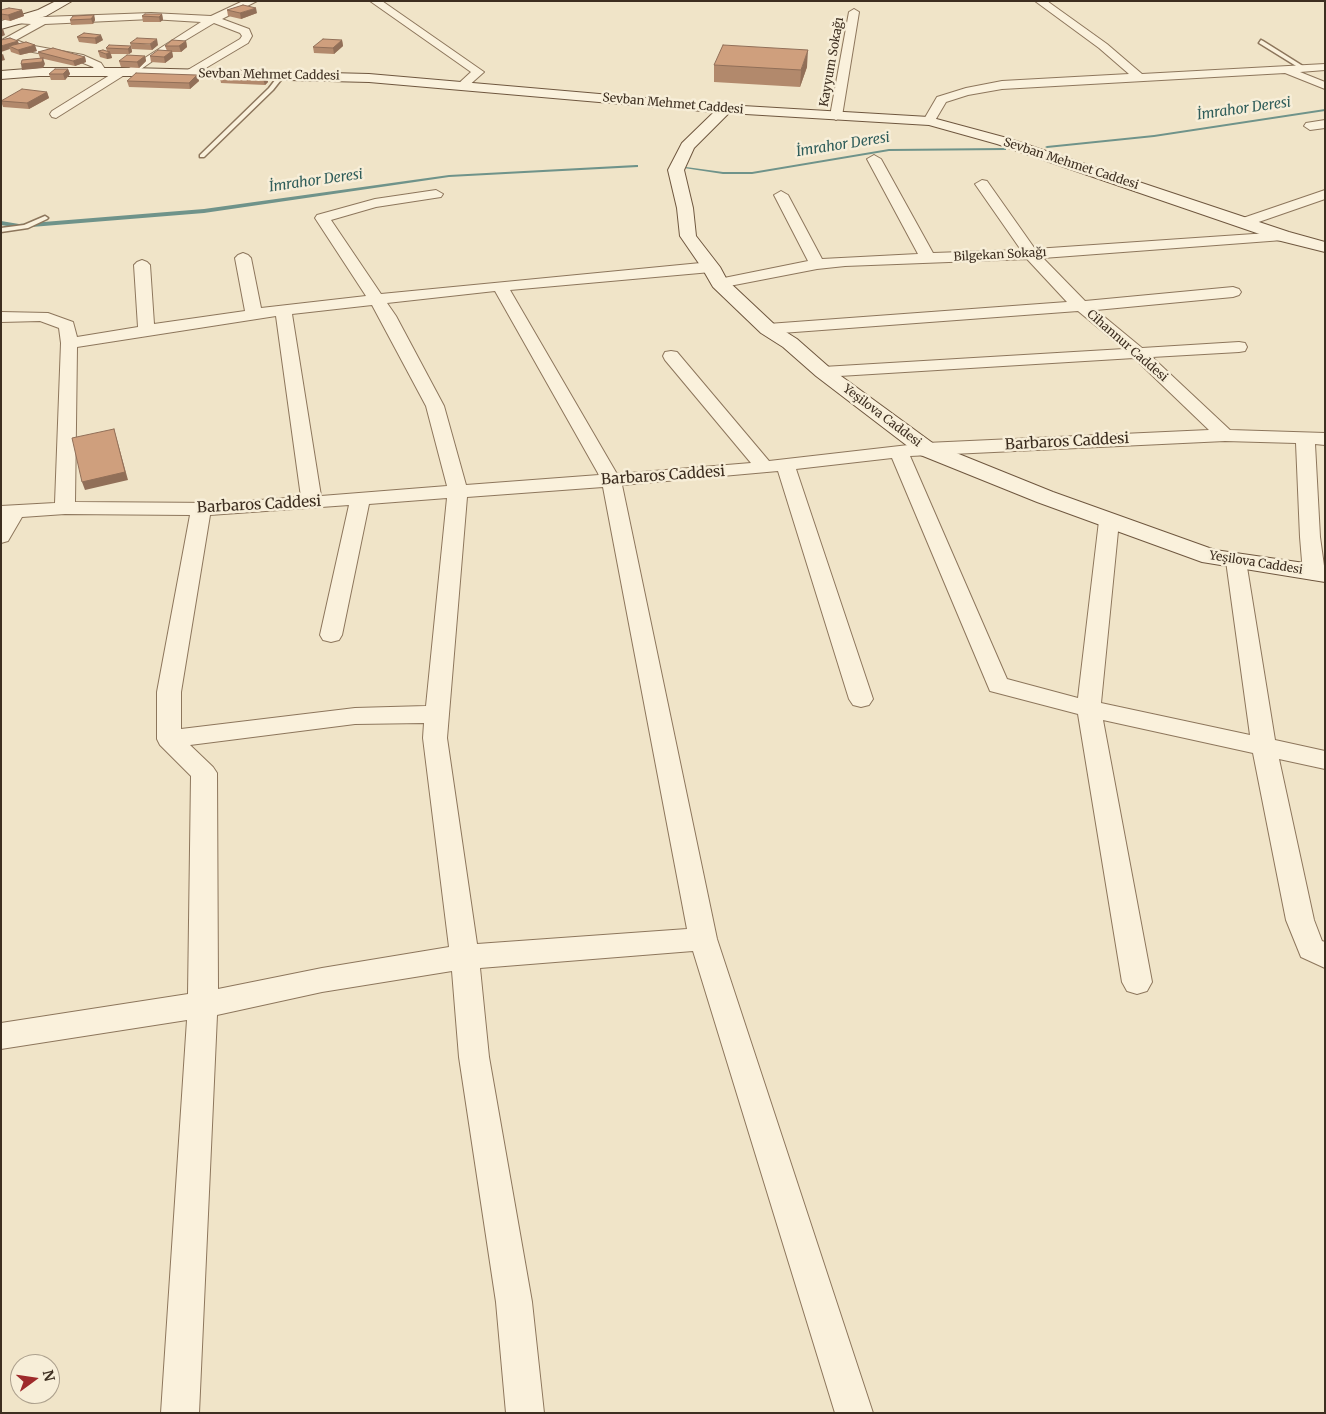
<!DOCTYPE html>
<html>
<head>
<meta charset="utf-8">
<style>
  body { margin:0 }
  #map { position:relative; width:1326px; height:1414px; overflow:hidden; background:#f0e4c8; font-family:Merriweather,serif }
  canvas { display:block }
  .frame { position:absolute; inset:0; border:2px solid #3d2e20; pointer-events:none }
  .north { position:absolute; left:10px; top:1354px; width:50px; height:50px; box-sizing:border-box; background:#f7eed8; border:1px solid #ada18e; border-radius:50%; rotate:76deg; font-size:14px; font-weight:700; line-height:20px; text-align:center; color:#3d2e20 }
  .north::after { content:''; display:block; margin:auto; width:18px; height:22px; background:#9e2a2b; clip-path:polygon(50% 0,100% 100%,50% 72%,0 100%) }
</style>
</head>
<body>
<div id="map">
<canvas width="1326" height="1414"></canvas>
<div class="frame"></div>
<div class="north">N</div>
</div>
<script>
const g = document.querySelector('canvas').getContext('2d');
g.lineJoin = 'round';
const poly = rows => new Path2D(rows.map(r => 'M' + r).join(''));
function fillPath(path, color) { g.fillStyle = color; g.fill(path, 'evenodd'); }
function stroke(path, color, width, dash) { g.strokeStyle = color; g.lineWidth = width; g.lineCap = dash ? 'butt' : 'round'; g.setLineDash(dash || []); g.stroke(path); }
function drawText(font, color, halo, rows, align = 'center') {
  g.font = font + ' Merriweather,serif'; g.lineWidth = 5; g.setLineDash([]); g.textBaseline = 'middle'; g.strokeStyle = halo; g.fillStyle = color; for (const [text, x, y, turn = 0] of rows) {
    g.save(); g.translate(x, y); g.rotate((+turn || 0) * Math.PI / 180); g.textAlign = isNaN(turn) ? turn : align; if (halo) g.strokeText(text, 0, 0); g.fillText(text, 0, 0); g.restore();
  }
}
fillPath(poly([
  [1325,109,1325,111,1154,137,1047,148,1045,147,1047,146,1154,135,1325,109],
  [1004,148,1006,148,1006,150,889,151,752,174,723,174,684,168,686,167,723,172,752,172,889,149,1004,148],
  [636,165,638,165,638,167,449,177,204,213,19,228,1,225,1,221,19,224,204,209,449,175,636,165]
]), '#6f938a');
const lane = poly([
  [1261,40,1263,41,1306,68,1301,69,1259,43,1261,40],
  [279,75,284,76,273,90,204,157,200,157,200,155,269,88,279,75],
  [45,216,48,218,47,219,28,228,1,232,1,228,24,225,45,216]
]);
const street = poly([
  [243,1,257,1,222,19,249,29,252,36,248,43,194,75,186,75,184,73,186,71,240,39,242,36,240,33,214,23,164,53,134,74,126,74,56,118,52,117,50,114,52,111,118,70,126,70,201,22,151,19,45,24,16,40,29,45,83,55,101,63,107,72,101,75,97,74,93,67,76,60,22,50,2,40,31,24,13,23,12,21,13,19,17,18,151,13,211,16,243,1],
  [370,1,382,1,484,72,466,88,458,88,456,86,458,84,471,72,370,1],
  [1035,1,1047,1,1107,44,1142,74,1325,64,1325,70,1300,72,1325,82,1325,89,1285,73,1002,89,968,95,946,102,933,124,925,124,923,121,937,97,966,88,1002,81,1129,74,1099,48,1035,1],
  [854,9,859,12,842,116,836,120,830,116,849,12,854,9],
  [1325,120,1325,128,1310,130,1304,126,1306,123,1325,120],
  [874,155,881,159,933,253,1021,250,975,184,982,180,987,181,1035,249,1283,232,1288,233,1290,236,1288,239,1283,240,1043,258,1085,301,1233,287,1239,289,1241,292,1239,295,1233,297,1096,310,1142,348,1239,342,1245,343,1247,347,1245,351,1239,352,1152,357,1230,430,1325,433,1325,445,1315,444,1320,537,1325,573,1321,578,1314,580,1307,578,1303,573,1300,537,1296,443,1225,441,910,456,1007,679,1078,698,1099,521,1102,517,1109,515,1116,517,1119,521,1101,703,1250,735,1226,561,1229,556,1236,555,1243,556,1246,561,1275,740,1325,751,1325,769,1279,759,1314,920,1322,941,1325,942,1325,968,1301,957,1286,920,1253,753,1103,720,1152,982,1147,991,1137,994,1127,991,1122,982,1078,714,990,691,892,458,796,469,873,699,869,705,861,707,853,705,849,699,778,471,622,485,717,939,873,1413,835,1413,693,951,480,968,489,1057,532,1302,544,1413,506,1413,496,1302,459,1057,452,971,322,992,217,1015,199,1413,161,1413,187,1020,1,1049,1,1023,188,994,191,776,160,745,157,739,157,692,190,515,65,514,22,517,8,541,1,543,1,506,55,503,61,343,59,328,40,321,1,322,1,312,48,313,73,322,77,337,138,327,134,265,137,262,142,260,147,262,150,265,154,324,245,311,235,258,238,255,243,253,248,255,251,258,261,308,366,296,315,218,317,215,375,199,436,190,443,194,441,197,376,207,331,220,381,294,711,262,716,264,719,267,716,270,711,272,510,290,617,474,751,463,665,360,663,356,665,352,671,351,677,352,769,461,926,443,1209,430,1134,358,823,377,817,376,814,372,817,368,823,367,1124,349,1078,311,768,334,762,332,760,329,762,326,768,324,1067,302,1027,259,845,266,817,269,719,288,714,286,711,283,714,280,808,261,774,195,781,191,788,195,822,259,918,254,867,159,874,155],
  [495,291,599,475,466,485,444,406,396,316,387,303,495,291],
  [372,305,426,406,447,486,321,496,292,314,372,305],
  [276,316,301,497,218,503,75,502,77,347,276,316],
  [603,487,687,929,477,944,447,738,467,497,603,487],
  [447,498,426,706,355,708,181,729,181,692,210,515,349,505,320,635,323,640,331,642,339,640,342,635,369,504,447,498],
  [424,723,423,738,449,947,322,968,218,989,217,773,213,767,190,745,355,724,424,723],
  [1325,190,1325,199,1250,225,1245,226,1240,225,1238,222,1240,219,1325,190]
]);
const secondary = poly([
  [56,1,72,1,46,16,1,29,1,21,38,10,56,1],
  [39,68,130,68,369,74,726,105,929,117,1007,138,1289,232,1325,242,1325,252,1277,240,997,144,929,125,729,113,694,148,684,170,693,208,696,236,720,267,727,280,775,325,797,339,830,368,934,444,1053,492,1215,550,1325,566,1325,582,1202,562,1037,502,918,454,816,376,783,347,761,333,713,287,702,268,680,236,677,208,668,170,682,143,714,112,369,82,130,76,39,76,1,79,1,71,39,68]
]);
stroke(lane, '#8d765c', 3);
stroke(street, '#8d765c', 2);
stroke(secondary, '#6f573f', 2);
fillPath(lane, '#faf1dc');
fillPath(street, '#faf1dc');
fillPath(secondary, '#faf1dc');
fillPath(poly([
  [1,10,22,10,24,16,10,21,1,19],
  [227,10,257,13,241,19,228,16],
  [162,14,163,20,160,22,143,22,142,16],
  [94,15,95,20,93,24,71,25,70,20],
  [84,33,103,40,96,44,79,42,77,37],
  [1,40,19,43,37,51,20,55,11,52,10,49],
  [342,40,343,46,334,54,314,53,313,47],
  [186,41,187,47,181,52,172,52,173,57,165,63,151,62,150,56,167,51,165,46],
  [130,43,158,45,152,50,132,49],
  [131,46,132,52,129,54,111,54,112,58,107,59,100,57,98,51,107,51,106,48],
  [38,52,85,57,86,62,75,66,40,58],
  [145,56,146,61,139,68,121,67,119,61],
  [714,65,807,67,800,87,714,82],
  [68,69,70,74,65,80,51,80,49,74],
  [197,75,199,81,190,89,129,87,127,81],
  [267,76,268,82,265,85,221,83,220,78],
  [47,92,49,98,29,109,3,107,1,101]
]), '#b2896c');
fillPath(poly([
  [256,8,257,13,241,19,240,13],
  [22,10,24,16,10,21,8,15],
  [162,14,163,20,160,22,159,17],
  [94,15,95,20,93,24,91,19],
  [3,29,5,35,1,37,1,31],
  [101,35,103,40,96,44,95,38],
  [157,39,158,45,152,50,150,44],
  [342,40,343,46,334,54,333,48],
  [18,41,20,47,9,46,10,49,1,52,1,46],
  [186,41,187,47,181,52,179,46],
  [35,45,37,51,20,55,18,50],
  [131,46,132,52,129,54,128,49],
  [808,50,807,67,800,87,801,70],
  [172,51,173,57,165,63,164,57],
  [110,52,112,58,107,59,106,54],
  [3,54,5,60,1,61,1,55],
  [145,56,146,61,139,68,137,62],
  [85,57,86,62,75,66,73,61],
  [43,58,45,64,43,68,22,70,21,64],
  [68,69,70,74,65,80,63,74],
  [197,75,199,81,190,89,189,83],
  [267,76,268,82,265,85,263,79],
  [47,92,49,98,29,109,27,103],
  [114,429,128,480,85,490,82,482]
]), '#916f58');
const building = poly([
  [243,5,256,8,240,13,227,10,243,5],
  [9,8,22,10,8,15,1,14,1,10,9,8],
  [145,14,162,14,159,17,142,16,145,14],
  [94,15,91,19,70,20,73,16,94,15],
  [84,33,101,35,95,38,77,37,84,33],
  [10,38,18,41,1,46,1,40,10,38],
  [137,38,157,39,150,44,130,43,137,38],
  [323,39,342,40,333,48,313,47,323,39],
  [172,40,186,41,179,46,165,46,172,40],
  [26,42,35,45,18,50,9,46,26,42],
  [109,45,131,46,128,49,106,48,109,45],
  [723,45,808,50,801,70,714,65,723,45],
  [53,48,85,57,73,61,38,52,53,48],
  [103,50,110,52,106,54,98,51,103,50],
  [158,50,172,51,164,57,150,56,158,50],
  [127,55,145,56,137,62,119,61,127,55],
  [43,58,42,62,21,64,22,60,43,58],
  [55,69,68,69,63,74,49,74,55,69],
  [136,73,197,75,189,83,127,81,136,73],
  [223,74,267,76,263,79,220,78,223,74],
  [22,89,47,92,27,103,1,101,22,89],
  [114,429,125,472,82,482,72,438,114,429]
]);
fillPath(building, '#cf9f7d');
stroke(building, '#916f58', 1);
drawText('12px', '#3d2e20', '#f7eed8', [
  ["Kayyum Sokağı",832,62,-80],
  ["Sevban Mehmet Caddesi",269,75,1],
  ["Sevban Mehmet Caddesi",673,104,5],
  ["Sevban Mehmet Caddesi",1071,164,18],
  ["Bilgekan Sokağı",1000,255,-3],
  ["Cihannur Caddesi",1127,346,41],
  ["Yeşilova Caddesi",882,416,37],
  ["Yeşilova Caddesi",1256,563,9]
]);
drawText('italic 14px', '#2f5d5a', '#f7eed8', [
  ["İmrahor Deresi",1244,109,-8],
  ["İmrahor Deresi",843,145,-9],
  ["İmrahor Deresi",316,181,-8]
]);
drawText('15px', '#3d2e20', '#f7eed8', [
  ["Barbaros Caddesi",1067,442,-3],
  ["Barbaros Caddesi",663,476,-4],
  ["Barbaros Caddesi",259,505,-3]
]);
</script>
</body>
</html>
